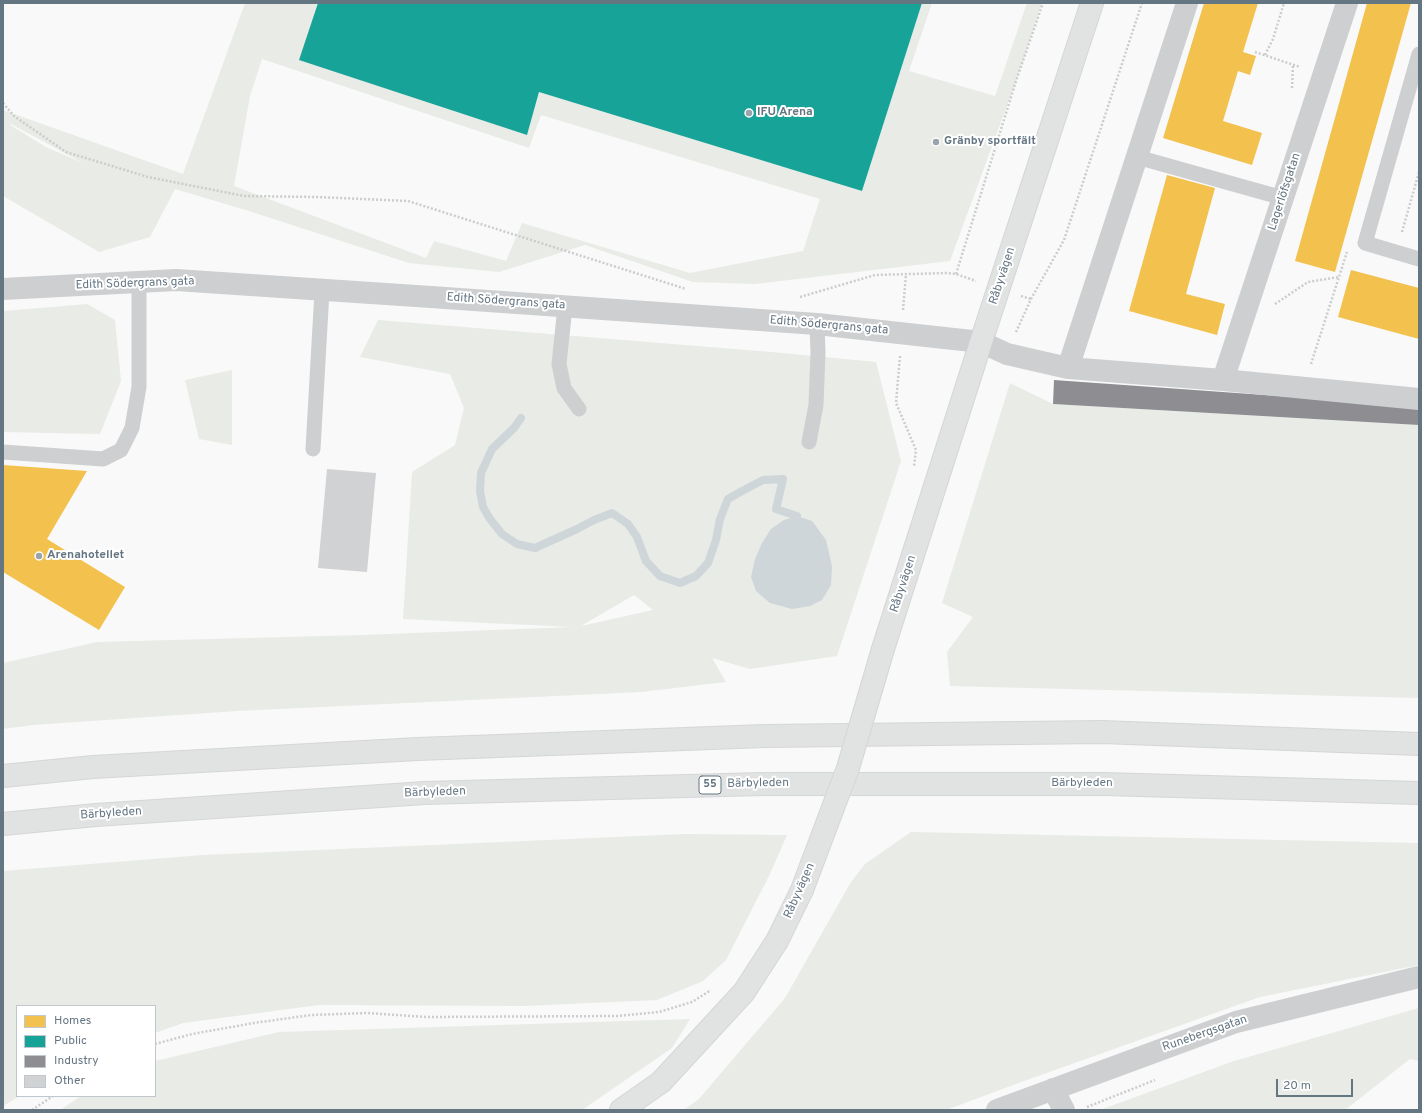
<!DOCTYPE html>
<html>
<head>
<meta charset="utf-8">
<style>
  body { margin:0 }
  #map { position:relative; width:1422px; height:1113px; overflow:hidden; background:#f9f9f9; font-family:Overpass,sans-serif }
  canvas { display:block }
  .frame { position:absolute; inset:0; border:4px solid #657683; pointer-events:none }
  .legend { position:absolute; left:16px; top:1005px; width:140px; height:92px; box-sizing:border-box; background:#fff; border:1px solid #c1c8cd; margin:0; padding:5px 7px; list-style:none; font-size:12px; color:#657683 }
  .legend li { display:flex; align-items:center; gap:8px; height:20px }
  .legend b { width:20px; border:1px solid #c1c8cd }
  .scale { position:absolute; left:1276px; top:1079px; width:77px; height:18px; box-sizing:border-box; border:2px solid #657683; border-top:0; padding-left:5px; font-size:12px; line-height:14px; white-space:nowrap; color:#657683; -webkit-text-stroke:3px #fff; paint-order:stroke }
</style>
</head>
<body>
<div id="map">
<canvas width="1422" height="1113"></canvas>
<div class="frame"></div>
<ul class="legend">
<li><b style="height:11px;background:#f2c14e"></b>Homes</li>
<li><b style="height:11px;background:#17a398"></b>Public</li>
<li><b style="height:11px;background:#8d8d92"></b>Industry</li>
<li><b style="height:11px;background:#d0d2d3"></b>Other</li>
</ul>
<div class="scale">20 m</div>
</div>
<script>
const g = document.querySelector('canvas').getContext('2d');
g.lineJoin = 'round';
function fillPath(path, color) { g.fillStyle = color; g.fill(path, 'evenodd'); }
const poly = rows => new Path2D(rows.map(r => 'M' + r).join(''));
function stroke(path, color, width, dash) { g.strokeStyle = color; g.lineWidth = width; g.lineCap = dash ? 'butt' : 'round'; g.setLineDash(dash || []); g.stroke(path); }
function drawText(font, color, halo, rows, align = 'center') {
  g.font = font + ' Overpass,sans-serif'; g.lineWidth = 4; g.setLineDash([]); g.textBaseline = 'middle'; g.strokeStyle = halo; g.fillStyle = color; for (const [text, x, y, turn = 0] of rows) {
    g.save(); g.translate(x, y); g.rotate((+turn || 0) * Math.PI / 180); g.textAlign = isNaN(turn) ? turn : align; if (halo) g.strokeText(text, 0, 0); g.fillText(text, 0, 0); g.restore();
  }
}
fillPath(poly([
  [245,3,318,3,300,60,527,135,539,92,862,191,922,3,932,3,909,71,995,96,1027,3,1042,3,1016,81,950,261,755,284,693,282,585,245,499,272,409,263,249,211,175,189,150,237,99,252,3,196,3,110,183,174],
  [262,59,529,148,541,115,820,199,803,251,690,273,522,223,506,261,434,241,426,258,234,186,250,96],
  [10,125,11,124,83,163,46,147],
  [87,304,115,320,121,381,100,434,3,432,3,311],
  [378,320,771,352,876,362,901,461,837,656,750,669,712,658,726,682,641,692,237,711,33,725,3,729,3,663,97,642,362,635,572,627,403,619,412,472,455,445,464,408,450,374,360,357],
  [634,595,653,610,581,626],
  [232,370,232,445,199,439,185,380],
  [1010,383,1053,404,1419,425,1419,698,950,686,947,652,973,617,942,603],
  [911,832,1419,843,1419,965,1260,997,1024,1081,946,1110,684,1110,699,1099,785,998,851,882,865,864],
  [685,834,787,835,770,874,726,960,703,981,657,1000,524,1006,319,1005,183,1023,155,1033,155,1006,17,1006,17,1096,20,1096,3,1106,3,871,203,855],
  [1419,1008,1419,1061,1410,1059,1345,1110,1100,1110,1234,1061],
  [690,1019,672,1048,582,1110,60,1110,81,1096,155,1096,155,1061,279,1032]
]), '#e8ebe6');
fillPath(poly([
  [797,516,812,521,826,540,832,566,831,585,822,600,810,606,792,609,770,603,756,591,751,577,755,559,762,543,771,529,784,520]
]), '#ced6d9');
fillPath(poly([
  [1204,3,1258,3,1243,52,1256,56,1250,75,1238,71,1223,121,1262,133,1252,165,1163,138],
  [1367,3,1411,3,1335,272,1295,261],
  [1167,175,1215,188,1186,294,1225,304,1217,335,1129,311],
  [1351,270,1419,288,1419,339,1338,317],
  [3,465,87,471,47,539,125,587,99,630,3,572]
]), '#f2c14e');
fillPath(poly([
  [318,3,922,3,862,191,539,92,527,135,299,60]
]), '#17a398');
fillPath(poly([
  [1054,380,1419,406,1419,425,1053,404]
]), '#8d8d92');
stroke(poly([
  [521,418,514,428,492,449,481,473,480,491,483,507,490,519,502,534,517,544,535,548,577,529,594,520,612,513,628,524,637,537,646,561,660,576,680,583,696,576,708,563,716,540,720,519,728,499,742,491,763,480,783,479,776,509,797,516]
]), '#ced6d9', 8);
fillPath(poly([
  [327,469,376,473,367,572,318,568]
]), '#d0d2d3');
const secondary = poly([
  [883,649,981,342,1092,3],
  [621,1110,661,1082,744,992,777,941,802,890]
]);
const primary = poly([
  [3,776,93,767,418,749,765,736,1102,732,1419,744],
  [3,824,96,815,425,793,762,784,1104,784,1419,793]
]);
stroke(secondary, '#d5d6d7', 24);
stroke(primary, '#d5d6d7', 24);
stroke(poly([
  [1255,52,1300,67],
  [1265,55,1273,39,1284,3],
  [1292,88,1293,64],
  [3,103,14,116,66,152,148,177,244,196,317,197,408,201,686,289],
  [1402,232,1419,172],
  [956,274,1016,81,1043,3],
  [1021,296,1031,299],
  [800,297,875,275,947,273,956,274,976,281],
  [1275,304,1308,282,1339,277],
  [903,310,906,274],
  [1016,332,1031,299,1064,240,1142,3],
  [900,356,896,403,916,450,914,467],
  [1311,364,1347,252],
  [155,1044,192,1034,254,1023,311,1015,367,1013,426,1017,617,1016,659,1012,692,1002,711,990],
  [1087,1107,1155,1080],
  [32,1110,53,1096]
]), '#cbcccd', 2.5, [2, 2]);
stroke(poly([
  [1419,54,1365,243,1419,259],
  [1137,157,1283,198],
  [565,307,559,364,564,388,579,409],
  [809,442,816,405,818,353,817,324],
  [313,449,322,291],
  [3,452,103,459,121,450,132,428,139,387,139,282]
]), '#cecfd0', 15);
stroke(poly([
  [3,289,176,280,431,297,817,324,981,342,1007,354,1068,368,1223,380,1419,399],
  [1068,368,1187,3],
  [1223,380,1347,3],
  [1053,1089,1064,1110],
  [997,1110,1236,1022,1419,977]
]), '#cecfd0', 22);
stroke(secondary, '#e1e2e2', 22);
stroke(primary, '#e1e2e2', 22);
const secondaryBridge = poly([
  [802,890,848,768,883,649]
]);
stroke(secondaryBridge, '#d5d6d7', 24, []);
stroke(secondaryBridge, '#e1e2e2', 22);
for (const [x, y, r, color] of [
  [749,113,4,"#99a4ac"],
  [936,142,4,"#99a4ac"],
  [39,556,4,"#99a4ac"]
]) { const dot = new Path2D(); dot.arc(x, y, r, 0, 2 * Math.PI); g.fillStyle = color; g.fill(dot); stroke(dot, '#fff', 1.5); }
for (const [x, y, w] of [
  [710,785,22]
]) { const box = new Path2D(); box.roundRect(x - w / 2, y - 9, w, 18, 3); g.fillStyle = '#fff'; g.fill(box); stroke(box, '#657683', 1); }
drawText('bold 11px', '#657683', null, [
  ["55",710,785]
]);
drawText('bold 12px', '#657683', '#fff', [
  ["IFU Arena",757,113],
  ["Gränby sportfält",944,142],
  ["Arenahotellet",47,556]
], 'left');
drawText('12px', '#657683', '#fff', [
  ["Lagerlöfsgatan",1285,192,-72],
  ["Råbyvägen",1003,276,-72],
  ["Edith Södergrans gata",135,284,-2],
  ["Edith Södergrans gata",506,302,4],
  ["Edith Södergrans gata",829,326,5],
  ["Råbyvägen",904,584,-72],
  ["Bärbyleden",758,784,-1],
  ["Bärbyleden",1082,784],
  ["Bärbyleden",435,793,-2],
  ["Bärbyleden",111,814,-4],
  ["Råbyvägen",800,891,-66],
  ["Runebergsgatan",1205,1034,-19]
]);
</script>
</body>
</html>
